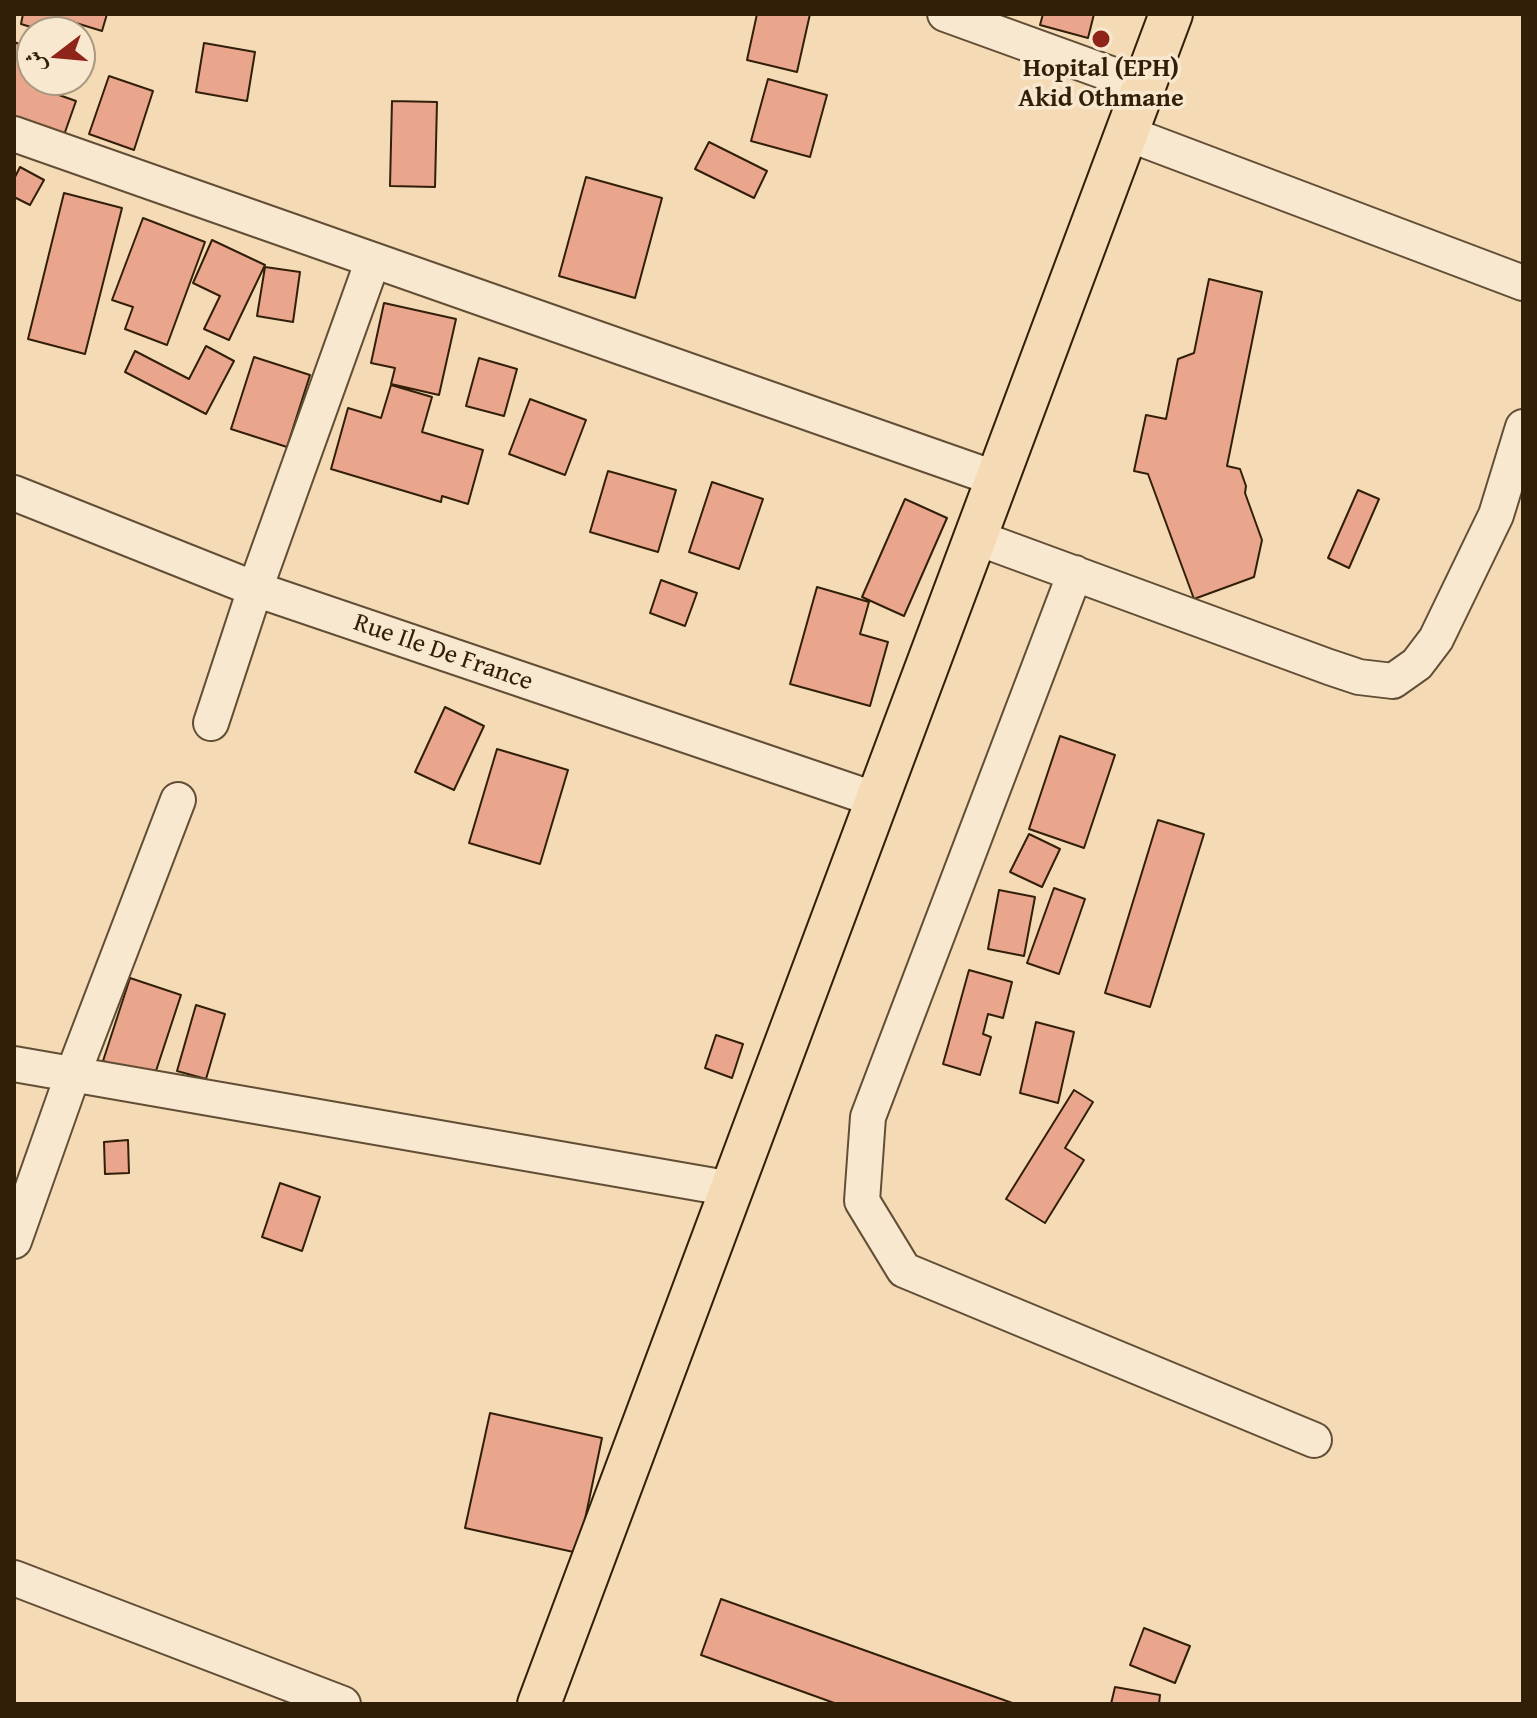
<!DOCTYPE html>
<html>
<head>
<meta charset="utf-8">
<style>
  body { margin:0 }
  #map { position:relative; width:1537px; height:1718px; overflow:hidden; background:#f4dbb6; font-family:"Gentium Book Plus",Amiri,serif }
  canvas { display:block }
  .frame { position:absolute; inset:0; border:16px solid #321f08; pointer-events:none }
  .north { position:absolute; left:16px; top:16px; width:80px; height:80px; box-sizing:border-box; background:#f8e8d0; border:2px solid #a99880; border-radius:50%; rotate:254deg; font-size:22px; font-weight:700; line-height:32px; text-align:center; color:#321f08 }
  .north::after { content:''; display:block; margin:auto; width:28px; height:36px; background:#8f2418; clip-path:polygon(50% 0,100% 100%,50% 72%,0 100%) }
</style>
</head>
<body>
<div id="map">
<canvas width="1537" height="1718"></canvas>
<div class="frame"></div>
<div class="north">ش</div>
</div>
<script>
const g = document.querySelector('canvas').getContext('2d');
g.lineJoin = 'round';
function fillPath(path, color) { g.fillStyle = color; g.fill(path, 'evenodd'); }
const poly = rows => new Path2D(rows.map(r => 'M' + r).join(''));
function stroke(path, color, width, dash) { g.strokeStyle = color; g.lineWidth = width; g.lineCap = dash ? 'butt' : 'round'; g.setLineDash(dash || []); g.stroke(path); }
function drawText(font, color, halo, rows, align = 'center') {
  g.font = font + ' "Gentium Book Plus",serif'; g.lineWidth = 7; g.setLineDash([]); g.textBaseline = 'middle'; g.strokeStyle = halo; g.fillStyle = color; for (const [text, x, y, turn = 0] of rows) {
    g.save(); g.translate(x, y); g.rotate((+turn || 0) * Math.PI / 180); g.textAlign = isNaN(turn) ? turn : align; if (halo) g.strokeText(text, 0, 0); g.fillText(text, 0, 0); g.restore();
  }
}
const building = poly([
  [23,14,107,14,102,31,76,23,73,32,47,32,21,24,23,14],
  [757,14,810,14,797,72,747,60,757,14],
  [1043,14,1094,14,1088,38,1040,25,1043,14],
  [14,42,32,49,32,80,65,80,59,95,76,101,64,135,14,116,14,42],
  [204,43,255,52,247,101,196,92,204,43],
  [109,76,153,91,134,150,89,134,109,76],
  [768,79,827,95,810,157,751,141,768,79],
  [392,101,437,102,435,187,390,186,392,101],
  [709,142,767,171,754,198,695,169,709,142],
  [20,167,44,180,30,205,14,197,14,179,20,167],
  [586,177,662,198,635,298,559,276,586,177],
  [64,193,122,208,85,354,28,339,64,193],
  [143,218,205,242,167,345,125,329,133,307,112,300,143,218],
  [212,240,265,265,229,340,204,329,220,296,193,283,212,240],
  [265,267,300,272,293,322,257,316,265,267],
  [1209,279,1262,292,1227,466,1240,469,1246,486,1245,493,1262,540,1254,577,1194,599,1148,474,1134,471,1146,415,1166,419,1178,359,1194,353,1209,279],
  [384,303,456,319,439,395,391,384,395,368,371,363,384,303],
  [206,346,234,361,206,414,125,372,135,351,189,379,206,346],
  [254,357,310,375,287,447,231,429,254,357],
  [479,358,517,369,504,416,466,406,479,358],
  [391,385,432,397,422,432,483,450,468,504,442,496,441,502,331,469,348,408,381,418,391,385],
  [530,399,586,420,565,475,509,454,530,399],
  [608,471,676,490,658,552,590,532,608,471],
  [712,482,763,499,739,569,689,552,712,482],
  [1358,490,1379,499,1349,568,1328,558,1358,490],
  [905,499,947,518,904,616,862,597,905,499],
  [661,580,697,593,685,626,650,613,661,580],
  [817,587,869,602,860,634,888,642,870,706,790,684,817,587],
  [445,707,484,726,454,790,415,772,445,707],
  [1060,736,1115,755,1084,848,1029,829,1060,736],
  [497,749,568,770,540,864,469,843,497,749],
  [1158,820,1204,834,1150,1007,1105,993,1158,820],
  [1029,834,1060,849,1042,887,1010,872,1029,834],
  [1054,888,1085,899,1059,974,1027,963,1054,888],
  [999,890,1035,897,1024,956,988,949,999,890],
  [969,970,1012,982,1003,1018,988,1014,983,1034,991,1037,980,1075,943,1064,969,970],
  [130,978,181,995,154,1077,103,1061,130,978],
  [196,1005,225,1014,206,1079,177,1071,196,1005],
  [1036,1022,1074,1032,1058,1103,1020,1093,1036,1022],
  [716,1035,743,1044,732,1078,705,1068,716,1035],
  [1074,1090,1093,1102,1065,1148,1084,1160,1045,1223,1006,1199,1074,1090],
  [128,1140,129,1173,105,1174,104,1142,128,1140],
  [280,1183,320,1197,302,1251,262,1237,280,1183],
  [490,1413,602,1438,578,1553,465,1528,490,1413],
  [721,1599,1015,1704,837,1704,701,1655,721,1599],
  [1144,1628,1190,1646,1175,1683,1130,1665,1144,1628],
  [1115,1687,1160,1695,1159,1704,1111,1704,1115,1687]
]);
fillPath(building, '#e9a68c');
stroke(building, '#321f08', 2);
const minor = poly([
  [945,14,1144,86],
  [1126,133,1523,283],
  [14,134,997,479],
  [14,493,255,589,877,800],
  [975,537,1329,667,1359,677,1393,681,1417,664,1436,639,1496,515,1523,427],
  [1075,573,868,1117,862,1201,904,1270,1314,1440],
  [211,723,255,589,373,260],
  [14,1064,732,1189],
  [14,1241,73,1074,178,800],
  [14,1578,343,1704]
]);
const major = poly([
  [539,1704,1171,14]
]);
stroke(minor, '#624e34', 38);
stroke(major, '#321f08', 46);
stroke(minor, '#f8e8d0', 34);
stroke(major, '#f4dbb6', 42);
for (const [x, y, r, color] of [
  [1101,39,10,"#8f2418"]
]) { const dot = new Path2D(); dot.arc(x, y, r, 0, 2 * Math.PI); g.fillStyle = color; g.fill(dot); stroke(dot, '#f8e8d0', 3); }
drawText('bold 26px', '#321f08', '#f8e8d0', [
  ["Hopital (EPH)",1101,69],
  ["Akid Othmane",1101,99]
]);
drawText('26px', '#321f08', '#f8e8d0', [
  ["Rue Ile De France",443,653,19]
]);
</script>
</body>
</html>
